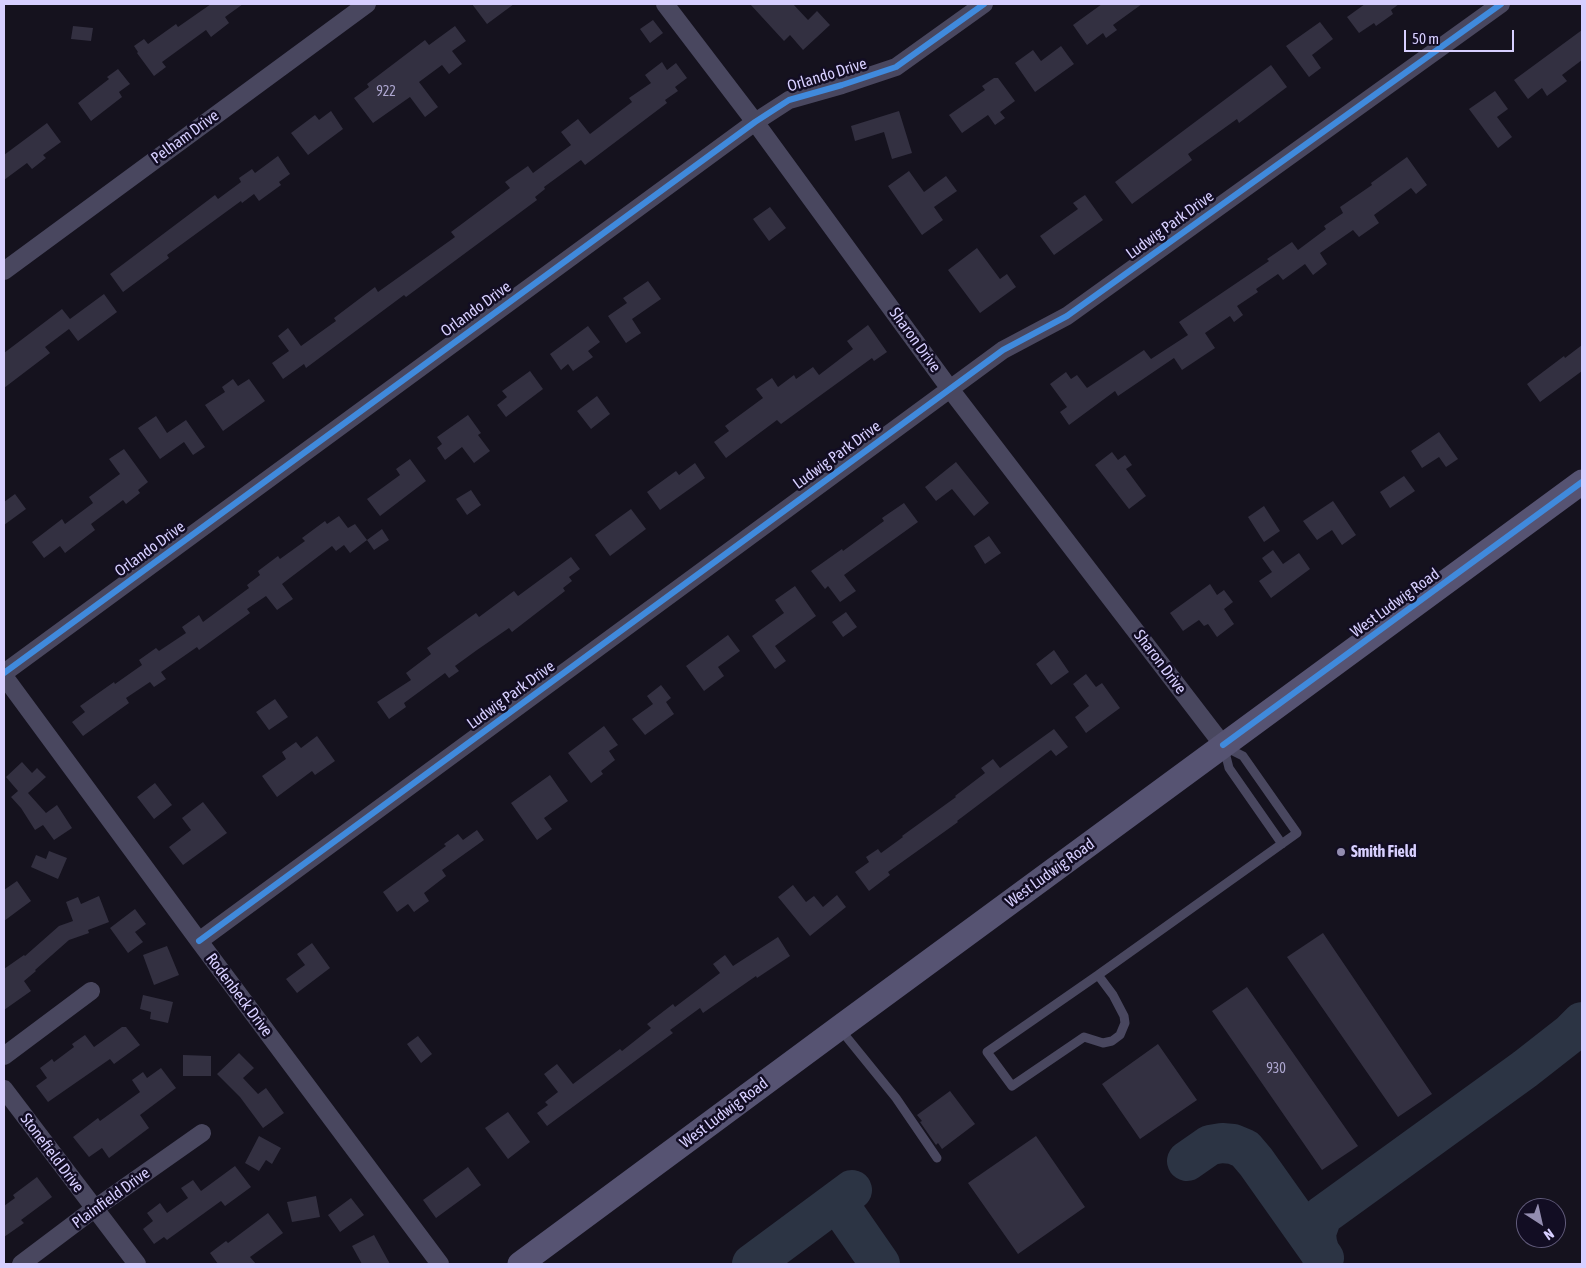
<!DOCTYPE html>
<html>
<head>
<meta charset="utf-8">
<style>
  body { margin:0 }
  #map { position:relative; width:1586px; height:1268px; overflow:hidden; background:#15121e; font-family:"Asap Condensed",sans-serif }
  canvas { display:block }
  .frame { position:absolute; inset:0; border:5px solid #d7cfff; pointer-events:none }
  .north { position:absolute; left:1516px; top:1198px; width:50px; height:50px; box-sizing:border-box; background:#120d23; border:1px solid #615b7b; border-radius:50%; rotate:145deg; font-size:14px; font-weight:700; line-height:20px; text-align:center; color:#d7cfff }
  .north::after { content:''; display:block; margin:auto; width:18px; height:22px; background:#938db0; clip-path:polygon(50% 0,100% 100%,50% 72%,0 100%) }
  .scale { position:absolute; left:1404px; top:30px; width:110px; height:22px; box-sizing:border-box; border:2px solid #d7cfff; border-top:0; padding-left:6px; font-size:15px; line-height:18px; white-space:nowrap; color:#d7cfff; -webkit-text-stroke:4px #120d23; paint-order:stroke }
</style>
</head>
<body>
<div id="map">
<canvas width="1586" height="1268"></canvas>
<div class="frame"></div>
<div class="north">N</div>
<div class="scale">50 m</div>
</div>
<script>
const g = document.querySelector('canvas').getContext('2d');
g.lineJoin = 'round';
const poly = rows => new Path2D(rows.map(r => 'M' + r).join(''));
function stroke(path, color, width, dash) { g.strokeStyle = color; g.lineWidth = width; g.lineCap = dash ? 'butt' : 'round'; g.setLineDash(dash || []); g.stroke(path); }
function fillPath(path, color) { g.fillStyle = color; g.fill(path, 'evenodd'); }
function drawText(font, color, halo, rows, align = 'center') {
  g.font = font + ' "Asap Condensed",sans-serif'; g.lineWidth = 5; g.setLineDash([]); g.textBaseline = 'middle'; g.strokeStyle = halo; g.fillStyle = color; for (const [text, x, y, turn = 0] of rows) {
    g.save(); g.translate(x, y); g.rotate((+turn || 0) * Math.PI / 180); g.textAlign = isNaN(turn) ? turn : align; if (halo) g.strokeText(text, 0, 0); g.fillText(text, 0, 0); g.restore();
  }
}
stroke(poly([
  [1187,1161,1210,1145,1222,1143,1233,1144,1245,1149,1256,1162,1324,1258],
  [837,1202,880,1264],
  [1320,1253,1317,1243,1316,1233,1322,1216,1525,1069,1571,1033,1582,1022],
  [752,1264,852,1190]
]), '#2c3444', 40);
fillPath(poly([
  [211,4,243,4,225,17,229,23,211,37,206,30,162,62,166,67,154,76,137,53,138,52,134,46,144,39,148,44,176,24,178,27],
  [472,4,514,4,487,24],
  [750,4,793,4,808,20,817,11,830,25,803,50,790,35,784,41],
  [1102,4,1142,4,1113,25,1117,30,1106,38,1103,33,1087,45,1073,25],
  [1365,4,1399,4,1391,10,1393,14,1376,26,1374,23,1359,33,1347,17],
  [653,20,663,33,650,43,640,29],
  [1320,22,1333,39,1312,55,1321,68,1309,77,1286,46],
  [73,26,93,28,91,41,71,39],
  [455,26,466,41,452,51,462,64,449,74,442,65,419,82,438,107,425,117,410,97,373,123,354,98,369,87,367,84,425,40,429,45],
  [1582,30,1582,60,1562,75,1567,81,1547,96,1542,88,1528,99,1514,80],
  [1061,46,1074,64,1035,92,1015,63,1033,50,1041,61],
  [662,62,667,70,676,63,687,78,675,87,678,91,665,100,667,103,585,165,581,160,544,187,545,189,535,197,537,200,406,297,404,295,306,368,304,364,283,379,272,363,289,351,278,336,288,328,301,346,336,321,334,318,375,287,378,292,455,237,451,232,510,188,505,182,528,166,533,173,571,145,561,132,578,119,590,134,632,102,629,98,651,83,645,75],
  [1271,65,1287,87,1239,123,1237,119,1188,154,1192,160,1132,204,1115,182],
  [118,69,130,84,119,92,122,97,91,121,78,103,109,79,107,77],
  [994,78,998,78,1015,101,1000,112,1005,118,995,125,988,115,962,133,949,115,985,90,982,86],
  [1495,91,1508,109,1497,117,1512,137,1498,148,1469,109],
  [331,111,343,129,308,155,291,133,315,115,319,120],
  [899,111,912,153,892,159,884,132,855,141,851,126],
  [47,123,61,142,43,155,46,158,32,169,27,163,4,180,4,155],
  [278,156,290,174,279,182,281,185,259,201,254,194,242,203,241,201,167,255,169,258,123,292,110,274,215,195,218,199,241,182,239,178,252,169,255,173],
  [1407,157,1427,185,1416,194,1411,188,1374,215,1379,223,1359,237,1353,230,1320,253,1327,264,1313,275,1305,264,1283,280,1278,274,1256,289,1258,292,1237,306,1243,315,1234,322,1230,316,1205,333,1215,348,1182,370,1174,358,1118,396,1115,391,1069,425,1060,412,1067,407,1050,384,1066,372,1071,379,1077,375,1087,388,1144,350,1151,359,1188,335,1179,322,1269,261,1267,259,1292,242,1298,250,1326,229,1324,226,1343,213,1340,207,1372,185,1371,183],
  [909,171,924,192,946,176,957,191,934,207,943,220,922,235,888,186],
  [1085,195,1103,220,1054,255,1040,236,1078,209,1073,203],
  [770,207,786,228,769,241,753,219],
  [977,248,1000,279,1007,274,1016,287,980,313,948,270],
  [648,281,661,299,632,319,641,333,626,343,608,316,627,303,623,298],
  [104,294,117,312,78,341,69,329,45,347,50,353,4,388,4,353,62,309,70,319],
  [868,325,887,352,874,361,872,358,781,424,777,420,726,458,714,442,729,431,725,426,763,398,756,389,772,378,778,387,794,375,796,379,813,367,819,375,853,349,847,341],
  [588,326,600,342,588,351,593,357,573,371,568,364,561,370,550,354],
  [1582,345,1582,371,1540,402,1527,384,1564,356,1565,358],
  [530,371,543,389,506,417,497,405,507,397,502,391],
  [233,379,238,386,249,379,265,401,223,431,205,405,225,392,222,387],
  [597,396,610,414,591,429,577,411],
  [468,415,481,433,478,435,490,451,474,463,462,447,445,460,437,448,442,444,437,437],
  [156,416,167,433,186,420,205,447,193,455,184,442,160,459,138,428],
  [1439,432,1458,459,1446,467,1439,457,1422,468,1411,451],
  [124,449,148,482,138,490,140,493,126,504,123,500,91,524,95,530,65,553,60,546,44,558,32,542,62,519,65,524,93,503,89,497,120,474,109,459],
  [1112,452,1118,460,1125,455,1132,465,1126,469,1146,496,1129,509,1095,465],
  [410,459,426,481,380,516,367,499,400,475,396,469],
  [956,462,989,503,974,516,952,489,936,501,925,487],
  [695,463,705,478,660,510,647,492,676,471,679,475],
  [1404,476,1415,491,1390,508,1380,492],
  [471,490,481,505,467,515,456,499],
  [15,494,26,509,4,525,4,502],
  [1333,501,1356,535,1342,545,1332,530,1317,540,1303,521],
  [904,503,918,522,844,575,856,591,840,602,828,586,825,589,811,571,842,549,843,551,884,521,882,518],
  [1264,506,1280,531,1264,542,1248,517],
  [631,509,646,529,610,556,595,535],
  [339,516,348,528,355,524,367,540,350,553,344,545,336,551,332,546,282,584,293,599,277,610,266,596,247,609,250,613,199,650,197,647,161,672,166,679,154,687,150,682,126,698,129,703,83,736,72,722,85,712,80,706,114,682,115,684,142,665,139,660,156,648,159,651,186,633,182,627,199,615,203,622,249,588,247,585,260,575,258,571,278,556,280,559,305,541,302,538,325,521,327,524],
  [382,529,389,540,374,550,367,540],
  [989,536,1001,553,985,564,974,546],
  [1273,550,1283,564,1299,553,1310,569,1271,598,1259,581,1272,572,1262,558],
  [571,557,580,569,569,577,572,581,563,588,565,591,512,632,509,628,477,650,455,666,459,671,449,678,445,673,404,703,406,707,389,719,377,702,411,680,406,673,431,654,427,648,476,613,479,617,514,591,518,596],
  [1210,584,1217,595,1224,590,1233,602,1224,609,1234,624,1217,637,1208,624,1204,626,1199,620,1183,631,1170,613],
  [795,586,816,616,775,646,786,661,775,669,752,636,784,613,775,600],
  [846,612,857,627,843,637,832,622],
  [728,635,740,651,718,667,724,676,704,691,686,666],
  [1054,650,1069,672,1051,685,1036,664],
  [1086,674,1096,687,1102,683,1120,708,1086,733,1075,717,1089,706,1073,684],
  [661,685,671,698,666,702,674,714,645,735,632,719,653,704,647,696],
  [275,699,288,717,269,730,256,712],
  [604,726,618,745,609,751,615,760,601,771,603,774,591,783,568,753],
  [1054,729,1068,747,1056,756,1051,750,957,821,958,822,888,872,890,875,869,891,855,872,869,862,866,857,878,849,881,853,903,837,902,836,956,797,955,796,985,773,981,768,993,759,1000,768],
  [317,736,335,761,315,775,312,771,277,797,262,776,286,759,282,752,296,742,301,748],
  [22,762,32,773,37,768,46,777,28,793,46,813,57,805,72,828,54,840,43,825,35,830,21,808,11,797,18,791,6,777],
  [550,775,568,801,544,818,552,829,537,840,511,803],
  [155,783,172,805,154,819,137,797],
  [203,802,227,833,183,865,169,847,191,830,182,818],
  [477,830,484,840,442,870,446,876,424,893,429,901,414,912,408,904,397,912,383,892,446,846,444,844,458,834,463,840],
  [49,851,67,858,58,879,31,867,36,855,46,859],
  [17,881,31,901,4,921,4,890],
  [793,885,806,902,814,896,823,907,837,895,846,907,810,936,778,897],
  [99,896,109,922,88,930,89,933,69,940,35,970,36,971,24,981,31,991,4,1010,4,969,24,955,25,956,59,926,73,921,66,902,78,897,81,904],
  [135,909,146,924,135,932,143,942,128,953,110,928],
  [1323,933,1432,1094,1398,1117,1287,957],
  [778,937,790,956,757,978,756,976,703,1013,700,1008,670,1030,673,1033,547,1126,537,1113,548,1105,545,1102,558,1092,544,1074,557,1064,573,1084,620,1049,622,1051,651,1028,647,1024,673,1004,675,1007,720,973,713,964,725,955,733,966],
  [312,943,330,968,297,993,286,979,305,965,297,954],
  [167,946,179,975,154,985,143,955],
  [1247,987,1358,1146,1322,1170,1212,1011],
  [143,995,173,1002,168,1023,150,1019,151,1012,140,1009],
  [122,1027,126,1027,140,1045,114,1064,110,1059,48,1102,36,1086,47,1078,40,1068,52,1059,54,1062,74,1047,72,1044,85,1035,94,1047],
  [418,1036,432,1054,421,1063,407,1044],
  [1158,1044,1197,1100,1140,1139,1102,1084],
  [239,1053,254,1068,243,1078,258,1094,266,1088,284,1113,263,1128,240,1097,217,1074],
  [183,1055,211,1056,211,1076,183,1076],
  [161,1068,176,1088,140,1115,149,1128,109,1158,102,1148,89,1157,73,1137,98,1118,100,1121,140,1092,132,1080,143,1072,147,1078],
  [950,1091,975,1124,942,1149,938,1143,936,1145,920,1122,922,1121,917,1115],
  [508,1112,530,1142,508,1159,485,1128],
  [259,1136,281,1148,272,1164,266,1160,259,1171,245,1163],
  [1036,1136,1085,1207,1018,1254,968,1183],
  [235,1166,251,1187,225,1206,221,1201,167,1240,164,1237,154,1244,143,1229,153,1221,147,1213,160,1203,167,1213,188,1198,181,1188,193,1180,201,1191],
  [468,1167,481,1185,436,1218,423,1200],
  [37,1177,52,1197,21,1220,24,1223,4,1237,4,1206,15,1198,13,1195],
  [316,1196,320,1217,292,1222,287,1202],
  [351,1198,364,1215,340,1232,328,1215],
  [268,1213,283,1233,250,1257,256,1264,218,1264,210,1253,226,1241,228,1243],
  [374,1235,390,1264,362,1264,352,1246]
]), '#333041');
stroke(poly([
  [1224,748,1229,768,1282,844],
  [1098,975,987,1052,1012,1086,1084,1037,1103,1043,1112,1041,1120,1035,1125,1023,1124,1016,1113,995,1098,975,1297,833,1243,756,1225,747],
  [840,1029,896,1098,937,1158]
]), '#49475f', 9);
stroke(poly([
  [665,4,755,122,950,389,1223,745],
  [4,271,367,4],
  [4,673,755,122,789,100,842,85,896,67,984,4],
  [4,676,199,941,440,1264],
  [199,941,1003,350,1067,316,1501,4],
  [4,1056,91,991],
  [4,1089,137,1264],
  [21,1264,94,1209,202,1133]
]), '#49475f', 18);
stroke(poly([
  [520,1264,839,1028,1582,482]
]), '#565372', 25);
stroke(poly([
  [4,673,755,122,789,100,842,85,896,67,984,4],
  [1223,745,1582,482],
  [199,941,1003,350,1067,316,1501,4]
]), '#408adc', 6);
for (const [x, y, r, color] of [
  [1341,852,5,"#938db0"]
]) { const dot = new Path2D(); dot.arc(x, y, r, 0, 2 * Math.PI); g.fillStyle = color; g.fill(dot); stroke(dot, '#120d23', 2); }
drawText('14px', '#aea7d0', null, [
  ["922",386,92],
  ["930",1276,1069]
]);
drawText('16px', '#d7cfff', '#120d23', [
  ["Orlando Drive",827,75,-17],
  ["Pelham Drive",185,137,-36],
  ["Ludwig Park Drive",1170,225,-36],
  ["Orlando Drive",476,309,-36],
  ["Sharon Drive",915,340,54],
  ["Ludwig Park Drive",837,455,-36],
  ["Orlando Drive",150,549,-36],
  ["West Ludwig Road",1395,603,-36],
  ["Sharon Drive",1160,662,53],
  ["Ludwig Park Drive",511,695,-36],
  ["West Ludwig Road",1050,873,-36],
  ["Rodenbeck Drive",239,995,53],
  ["West Ludwig Road",724,1113,-37],
  ["Stonefield Drive",52,1153,53],
  ["Plainfield Drive",111,1198,-36]
]);
drawText('bold 16px', '#d7cfff', '#120d23', [
  ["Smith Field",1351,852]
], 'left');
</script>
</body>
</html>
